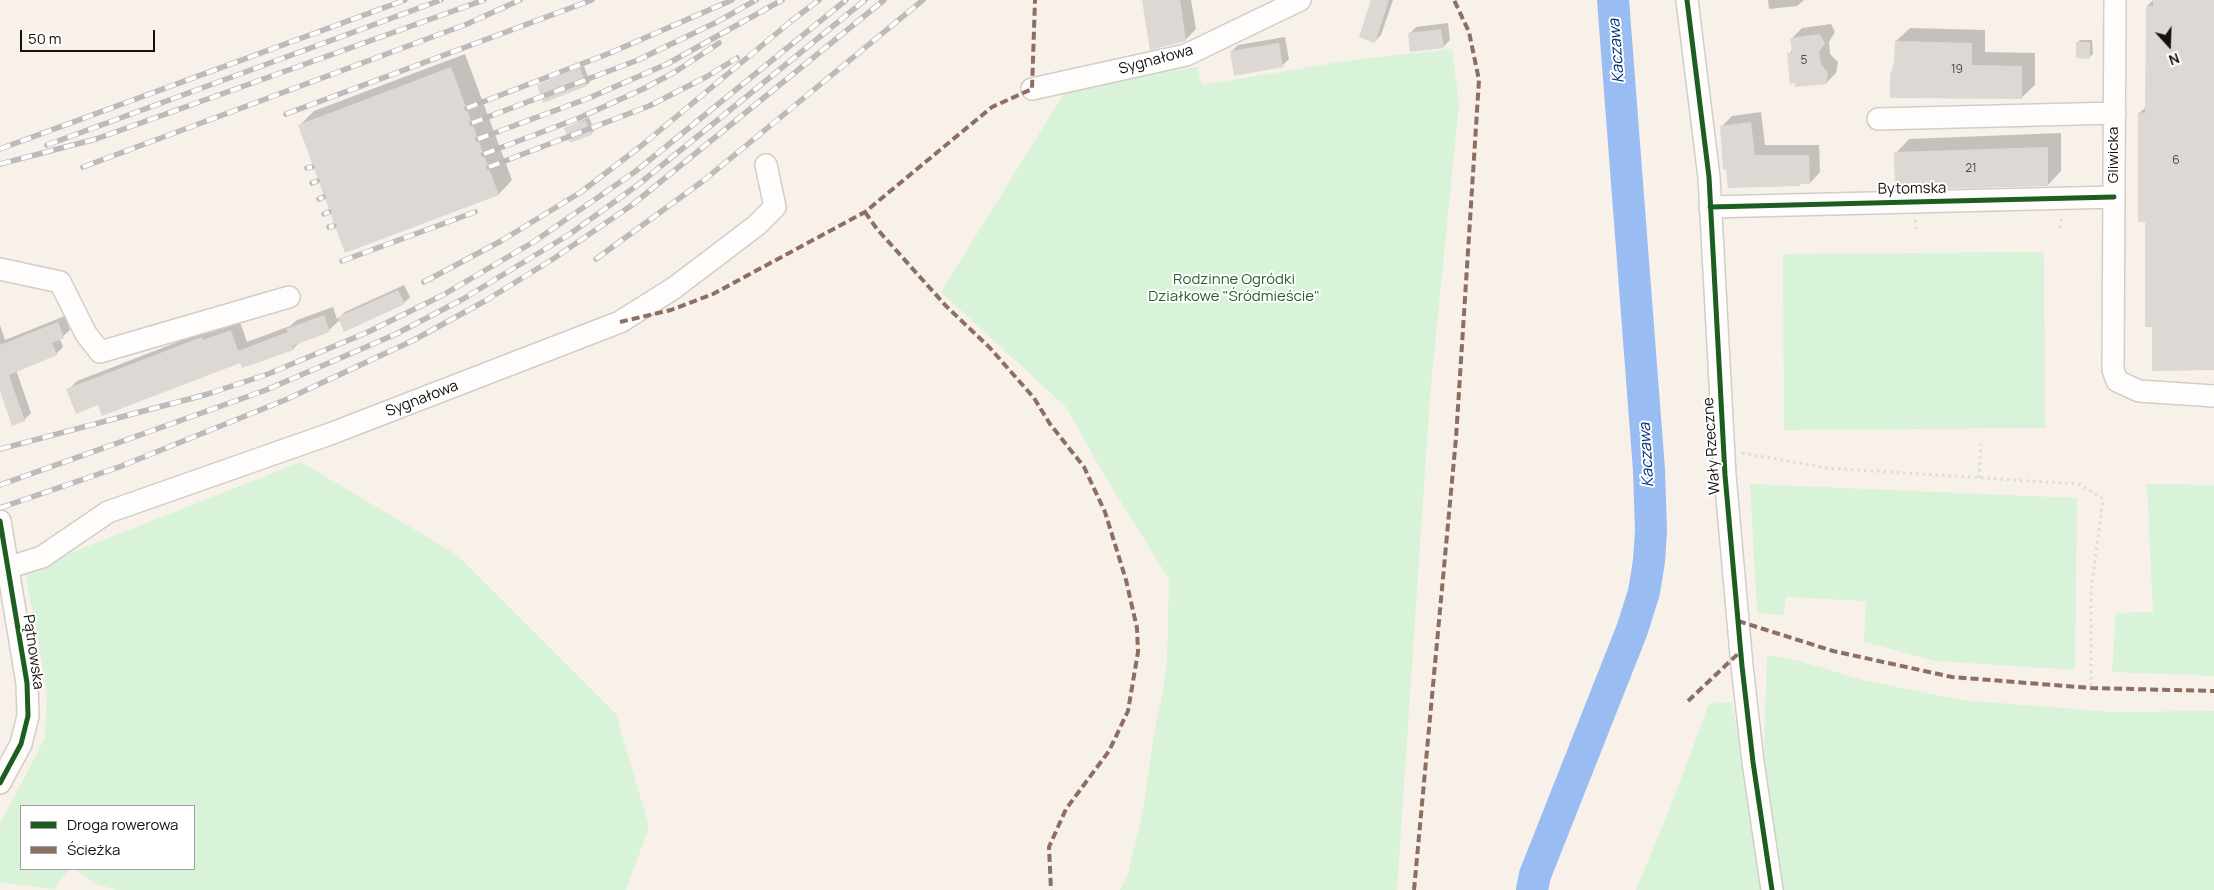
<!DOCTYPE html>
<html>
<head>
<meta charset="utf-8">
<style>
  body { margin:0 }
  #map { position:relative; width:2214px; height:890px; overflow:hidden; background:#f7f1ea; font-family:Manrope,sans-serif }
  canvas { display:block }
  .legend { position:absolute; left:20px; top:805px; width:175px; height:65px; box-sizing:border-box; background:#fff; border:1px solid #a1a09e; margin:0; padding:6px 9px; list-style:none; font-size:15px; color:#15110d }
  .legend li { display:flex; align-items:center; gap:10px; height:25px }
  .legend b { width:25px; border:1px solid #a1a09e }
  .north { position:absolute; left:2144px; top:20px; width:50px; height:50px; -webkit-text-stroke:4px #fff; paint-order:stroke; rotate:160deg; font-size:14px; font-weight:700; line-height:20px; text-align:center; color:#15110d }
  .north::after { content:''; display:block; margin:auto; width:18px; height:22px; background:#15110d; clip-path:polygon(50% 0,100% 100%,50% 72%,0 100%) }
  .scale { position:absolute; left:20px; top:30px; width:135px; height:22px; box-sizing:border-box; border:2px solid #15110d; border-top:0; padding-left:6px; font-size:15px; line-height:18px; white-space:nowrap; color:#15110d; -webkit-text-stroke:4px #fff; paint-order:stroke }
</style>
</head>
<body>
<div id="map">
<canvas width="2214" height="890"></canvas>
<ul class="legend">
<li><b style="height:6px;background:#1b5e20"></b>Droga rowerowa</li>
<li><b style="height:6px;background:#8d6e63"></b>Ścieżka</li>
</ul>
<div class="north">N</div>
<div class="scale">50 m</div>
</div>
<script>
const g = document.querySelector('canvas').getContext('2d');
g.lineJoin = 'round';
function fillPath(path, color) { g.fillStyle = color; g.fill(path, 'evenodd'); }
const poly = rows => new Path2D(rows.map(r => 'M' + r).join(''));
function stroke(path, color, width, dash) { g.strokeStyle = color; g.lineWidth = width; g.lineCap = dash ? 'butt' : 'round'; g.setLineDash(dash || []); g.stroke(path); }
function drawText(font, color, halo, rows, align = 'center') {
  g.font = font + ' Manrope,sans-serif'; g.lineWidth = 4; g.setLineDash([]); g.textBaseline = 'middle'; g.strokeStyle = halo; g.fillStyle = color; for (const [text, x, y, turn = 0] of rows) {
    g.save(); g.translate(x, y); g.rotate((+turn || 0) * Math.PI / 180); g.textAlign = isNaN(turn) ? turn : align; if (halo) g.strokeText(text, 0, 0); g.fillText(text, 0, 0); g.restore();
  }
}
fillPath(poly([
  [1452,49,1459,104,1430,396,1397,890,1120,890,1128,874,1144,805,1154,733,1162,696,1167,663,1169,579,1103,473,1066,407,941,292,1065,92,1113,80,1197,67,1202,85,1352,60],
  [2044,252,2045,428,1784,430,1783,254],
  [301,462,457,555,616,714,649,827,626,890,117,890,96,884,75,869,194,869,194,806,21,806,21,869,69,869,54,889,0,882,0,824,45,738,47,691,25,571],
  [1750,484,2077,498,2075,670,1935,661,1864,642,1866,601,1786,597,1784,615,1757,613],
  [2147,484,2214,485,2214,676,2112,672,2116,613,2153,612],
  [1767,655,1799,661,1863,680,1960,700,2111,712,2214,711,2214,890,1780,890,1766,793,1764,756],
  [1732,702,1763,890,1636,890,1672,803,1709,704]
]), '#d8f3d7');
fillPath(poly([
  [1144,0,1191,0,1196,29,1185,40],
  [1372,0,1393,0,1381,35,1375,41],
  [1768,0,1804,0,1797,6,1769,9],
  [2153,0,2214,0,2214,369,2153,326,2139,113,2146,107,2147,6],
  [1448,23,1450,40,1443,47,1409,34,1416,27],
  [1831,24,1835,32,1829,42,1830,54,1838,62,1836,73,1826,83,1789,54,1792,50,1791,39,1802,28],
  [1910,28,1985,30,1985,52,2035,53,2035,85,2021,98,1896,64,1896,41],
  [1285,37,1289,59,1282,66,1231,52,1238,45],
  [2080,40,2092,40,2093,54,2089,57,2077,43],
  [465,54,512,180,499,194,345,252,300,125,314,111],
  [584,66,590,82,587,85,538,85],
  [1761,112,1765,145,1819,145,1820,172,1810,183,1765,187,1722,126,1732,116],
  [589,117,594,131,591,134,566,128],
  [2061,133,2061,171,2048,185,1896,153,1909,139],
  [404,285,410,297,404,303,340,320,329,330,300,342,293,349,241,361,99,404,68,390,77,381,211,329,212,332,240,322,247,342,290,326,297,320,333,307,337,319,345,312],
  [65,316,70,330,60,339,63,347,56,354,16,370,31,413,24,420,0,388,0,325,5,340]
]), '#0003');
stroke(poly([
  [1532,890,1535,875,1632,630,1644,592,1649,561,1651,530,1649,470,1613,0]
]), '#99bcf2', 32);
fillPath(poly([
  [1142,0,1180,0,1186,41,1150,50],
  [1371,0,1389,0,1375,43,1359,37],
  [2153,0,2214,0,2214,370,2152,371,2152,327,2145,327,2145,222,2138,222,2138,112,2145,113,2146,6,2153,6],
  [1441,29,1444,48,1410,52,1408,33],
  [1820,34,1825,43,1819,53,1821,64,1828,73,1826,84,1795,87,1795,83,1790,84,1787,53,1792,53,1790,38],
  [1895,41,1972,43,1972,65,2022,66,2022,99,1890,98,1890,75,1894,63],
  [2076,42,2090,42,2090,59,2076,58],
  [1279,43,1283,67,1234,76,1230,51],
  [451,67,499,195,345,253,298,125],
  [580,68,587,86,543,103,537,85],
  [585,120,592,135,570,143,564,128],
  [1751,122,1755,155,1809,155,1810,184,1800,184,1800,186,1728,188,1726,169,1723,170,1720,126],
  [2048,147,2048,186,1895,190,1894,152],
  [398,290,405,304,344,332,338,317],
  [324,315,330,332,292,346,294,350,242,368,240,363,102,416,98,405,76,414,66,389,202,337,203,340,231,330,238,351,288,332,286,329],
  [58,322,64,338,52,343,57,355,9,375,25,421,12,426,0,391,0,345]
]), '#ddd8d3');
const minor = poly([
  [1687,0,1709,177,1725,475,1742,666,1753,762,1772,890],
  [2115,0,2113,370,2117,381,2139,391,2214,396],
  [1032,89,1186,55,1300,0],
  [1878,119,2115,113],
  [1710,207,2114,197],
  [0,269,60,282,86,334,100,352,289,297],
  [0,521,27,683,28,716,21,744,0,783],
  [0,570,42,557,108,512,330,434,620,322,674,288,757,225,775,207,766,165]
]);
stroke(minor, '#d2cdc8', 24);
stroke(poly([
  [1915,220,1916,231],
  [2060,228,2062,217],
  [1742,453,1828,468,2079,484,2103,499,2091,591,2091,688],
  [1979,478,1981,444]
]), '#dedcda', 3, [2.5, 4]);
stroke(minor, '#fefdfc', 21);
const rail = poly([
  [791,21,819,0],
  [467,108,610,53,732,0],
  [286,114,592,0],
  [472,123,638,60,717,22,756,0],
  [478,139,589,98,667,64,782,0],
  [47,145,441,0],
  [0,149,405,0],
  [484,154,579,118,643,89,675,72,719,43],
  [0,164,96,139,484,0],
  [83,167,467,24,520,0],
  [489,167,649,106,706,77,737,58],
  [307,168,312,167],
  [312,183,317,181],
  [319,199,323,197],
  [324,214,329,212],
  [329,227,334,226],
  [596,259,703,181,923,0],
  [342,261,475,212],
  [424,282,501,241,581,192,641,146,795,18],
  [0,449,208,394,268,374,368,332,443,295,535,241,636,171,846,0],
  [0,485,266,390,396,334,463,299,570,234,639,184,865,0],
  [0,508,119,467,285,400,414,340,485,301,553,259,632,205,884,0]
]);
stroke(rail, '#bcbbba', 5.5);
stroke(rail, '#fff', 4, [11]);
stroke(poly([
  [865,212,877,229,946,306,990,348,1034,398,1050,424,1084,467,1105,512,1126,580,1137,628,1138,652,1128,711,1109,751,1066,809,1049,847,1051,890],
  [620,322,671,310,713,294,865,212,992,107,1032,89,1035,0],
  [1738,621,1833,651,1952,677,2091,688,2214,691],
  [1688,701,1741,651],
  [1414,890,1456,438,1479,80,1469,32,1454,0]
]), '#8d6e63', 4, [8, 4]);
stroke(poly([
  [1687,0,1709,177,1725,475,1742,666,1753,762,1772,890],
  [1710,207,2114,197],
  [0,521,27,683,28,716,21,744,0,783]
]), '#1b5e20', 5);
drawText('12px', '#494540', null, [
  ["5",1804,61],
  ["19",1957,70],
  ["6",2176,161],
  ["21",1971,169]
]);
drawText('15px', '#15110d', '#fff', [
  ["Sygnałowa",1156,60,-15],
  ["Gliwicka",2114,155,-90],
  ["Bytomska",1912,189,-1],
  ["Sygnałowa",422,399,-21],
  ["Wały Rzeczne",1712,446,-94],
  ["Pątnowska",33,652,82]
]);
drawText('15px', '#245f32', '#fff', [
  ["Rodzinne Ogródki",1234,280],
  ["Działkowe \"Śródmieście\"",1234,297]
]);
drawText('italic 16px', '#003176', '#fff', [
  ["Kaczawa",1617,51,-94],
  ["Kaczawa",1647,455,-93]
]);
</script>
</body>
</html>
